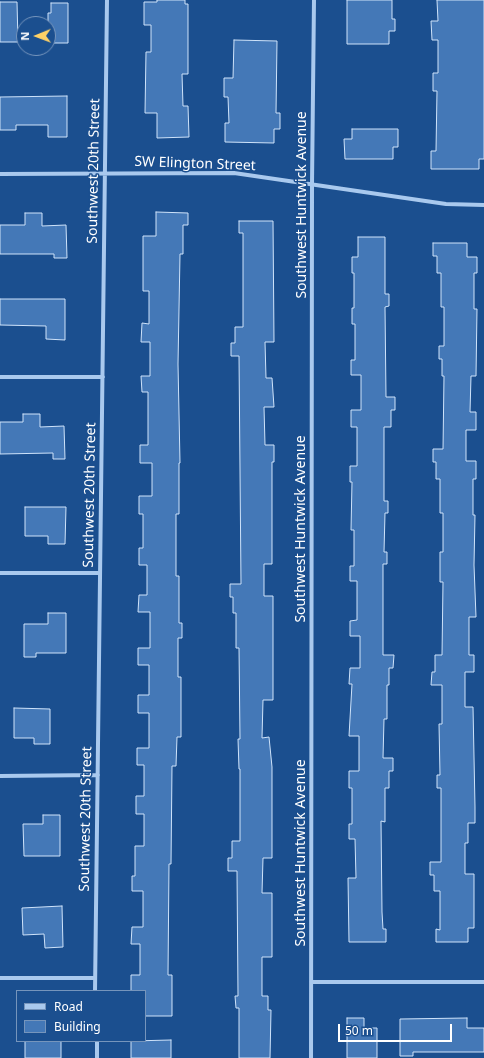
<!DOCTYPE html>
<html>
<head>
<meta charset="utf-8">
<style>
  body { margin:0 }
  #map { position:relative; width:484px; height:1058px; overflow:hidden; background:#1b4f8f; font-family:"Noto Sans",sans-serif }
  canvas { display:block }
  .legend { position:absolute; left:16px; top:990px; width:130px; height:52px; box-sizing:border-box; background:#1b4f8f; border:1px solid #7695bc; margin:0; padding:5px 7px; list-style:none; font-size:12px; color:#fff }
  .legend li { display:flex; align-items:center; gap:8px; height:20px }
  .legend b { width:20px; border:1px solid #7695bc }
  .north { position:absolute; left:16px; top:16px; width:40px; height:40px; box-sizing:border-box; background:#1b4f8f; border:1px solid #7695bc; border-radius:50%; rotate:269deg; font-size:11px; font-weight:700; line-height:16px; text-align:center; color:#fff }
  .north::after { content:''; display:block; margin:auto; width:14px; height:18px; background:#ffd166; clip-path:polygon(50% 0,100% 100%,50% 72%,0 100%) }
  .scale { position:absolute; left:338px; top:1024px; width:114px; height:18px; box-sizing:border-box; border:2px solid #fff; border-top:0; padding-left:5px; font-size:12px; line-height:14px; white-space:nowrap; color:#fff; -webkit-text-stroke:3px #1b4f8f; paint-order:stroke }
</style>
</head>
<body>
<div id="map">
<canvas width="484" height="1058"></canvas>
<ul class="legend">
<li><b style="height:5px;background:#a9c9ee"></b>Road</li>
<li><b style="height:11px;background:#4478b7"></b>Building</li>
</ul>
<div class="north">N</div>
<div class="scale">50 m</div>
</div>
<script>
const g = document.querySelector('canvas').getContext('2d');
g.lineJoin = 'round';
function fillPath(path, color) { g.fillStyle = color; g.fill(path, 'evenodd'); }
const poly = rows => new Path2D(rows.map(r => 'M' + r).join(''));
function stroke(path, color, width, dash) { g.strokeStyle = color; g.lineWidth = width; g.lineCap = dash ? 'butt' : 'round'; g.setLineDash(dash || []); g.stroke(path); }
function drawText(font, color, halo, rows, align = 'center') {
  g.font = font + ' "Noto Sans",sans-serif'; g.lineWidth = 3; g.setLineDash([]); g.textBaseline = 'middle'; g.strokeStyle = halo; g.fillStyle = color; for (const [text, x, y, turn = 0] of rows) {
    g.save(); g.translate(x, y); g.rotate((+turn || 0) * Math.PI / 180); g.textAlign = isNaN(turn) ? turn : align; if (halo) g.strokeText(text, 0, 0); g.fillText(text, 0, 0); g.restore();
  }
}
const building = poly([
  [157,0,185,0,185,4,188,4,188,74,182,74,183,106,188,106,189,137,157,138,157,113,145,113,146,52,151,52,151,25,144,25,144,2,157,2,157,0],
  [347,0,392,0,392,19,395,19,395,31,389,31,389,44,347,44,347,0],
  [437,0,484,0,484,159,479,159,479,169,431,169,431,151,436,151,437,91,433,91,433,73,438,73,438,40,432,40,431,21,438,21,437,0],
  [0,2,17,2,18,42,0,42,0,2],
  [51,3,68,3,68,43,48,43,48,13,51,13,51,3],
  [234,40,277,41,276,113,280,113,280,129,274,129,274,143,225,142,225,123,229,123,228,97,224,97,224,78,233,78,234,40],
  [67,96,67,137,48,137,48,125,16,125,16,130,0,130,0,97,67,96],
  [352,129,398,129,398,147,393,147,393,159,345,159,344,139,352,139,352,129],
  [156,212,188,213,188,225,183,225,183,254,180,254,178,364,180,463,179,463,179,514,176,514,176,576,179,576,179,623,182,623,182,638,178,638,178,677,181,677,181,737,177,737,176,766,172,766,171,864,169,864,168,975,172,975,172,1016,145,1016,145,991,131,991,131,975,140,975,140,944,131,944,132,927,143,927,143,891,132,891,132,876,135,876,135,846,144,846,144,814,136,814,136,796,144,796,144,765,137,765,137,748,149,748,149,713,138,713,138,695,149,695,149,665,138,665,138,648,150,648,150,612,138,612,139,595,147,595,147,565,139,565,139,548,143,548,143,514,139,514,139,496,152,496,152,463,140,463,140,445,148,445,148,392,142,392,141,376,150,376,150,342,141,342,142,323,149,324,149,291,143,291,143,236,156,236,156,212],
  [25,213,42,213,42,226,66,225,67,258,54,258,54,254,0,254,0,225,25,225,25,213],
  [239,221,273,221,274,342,265,342,266,378,272,378,274,407,264,407,265,445,274,445,274,462,272,462,272,564,264,564,264,596,273,596,273,700,263,700,262,738,269,737,272,767,272,858,263,858,262,893,272,893,272,957,262,957,262,996,268,996,268,1010,271,1010,270,1058,239,1058,239,1008,236,1008,235,996,238,996,237,871,228,871,228,858,232,858,232,841,240,841,240,769,239,769,238,739,240,739,239,648,236,648,236,613,233,613,233,597,230,597,230,584,241,584,239,356,231,356,231,343,235,343,235,327,243,327,243,233,239,233,239,221],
  [358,237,385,237,385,294,389,294,389,306,385,307,386,397,395,397,395,410,391,410,391,427,384,427,384,501,388,501,388,513,385,513,384,552,387,552,387,564,383,564,383,655,394,655,393,668,389,668,389,685,387,685,387,719,384,719,383,758,393,758,393,771,389,771,389,788,385,788,385,822,381,821,382,912,383,929,386,929,386,942,349,942,348,878,356,878,355,839,349,839,349,824,352,824,352,788,349,788,349,771,359,771,359,736,349,736,352,684,349,684,350,668,360,668,360,636,350,636,350,621,357,620,357,581,350,581,350,566,354,566,354,530,351,530,352,482,350,482,350,466,357,466,357,427,351,427,351,410,361,410,361,375,351,375,351,360,355,360,355,324,352,324,352,308,354,308,354,273,352,273,352,257,358,257,358,237],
  [433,243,467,243,467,257,477,257,477,273,474,273,474,309,477,309,476,376,471,376,470,412,476,412,476,430,466,430,466,461,476,461,476,479,473,479,473,515,475,515,474,565,476,617,469,617,469,655,474,655,474,672,465,672,465,707,473,707,475,807,475,823,468,823,468,843,465,843,465,874,474,874,474,928,468,928,468,942,436,942,436,929,440,930,440,891,434,891,434,875,430,875,430,862,441,862,441,788,437,788,437,775,440,775,439,724,442,724,442,685,431,685,432,672,435,672,435,655,442,655,443,582,440,582,440,552,443,552,443,513,440,513,440,479,436,479,436,462,433,462,433,449,443,449,444,376,442,376,442,359,439,359,439,346,444,346,444,307,441,307,441,273,437,273,437,256,433,256,433,243],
  [0,299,65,299,65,340,46,339,46,326,0,325,0,299],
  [23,414,40,414,40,427,64,426,65,459,53,459,53,453,0,454,0,422,23,422,23,414],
  [25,507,66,507,65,544,48,544,48,536,25,536,25,507],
  [48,613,66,613,66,653,36,653,36,657,24,657,24,624,48,624,48,613],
  [14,708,50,709,50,744,34,744,34,738,14,738,14,708],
  [43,815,60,815,60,856,24,856,23,824,43,824,43,815],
  [62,906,63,947,45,948,44,934,23,935,22,908,62,906],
  [347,1018,364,1018,364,1028,377,1028,377,1058,347,1058,347,1018],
  [467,1018,467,1028,484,1028,484,1052,413,1052,413,1056,400,1056,400,1019,467,1018],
  [171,1040,171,1058,131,1058,131,1041,171,1040],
  [25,1041,61,1041,61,1058,25,1058,25,1041]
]);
fillPath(building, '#4478b7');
stroke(building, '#cfe3fa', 1);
stroke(poly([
  [0,174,234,173,446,204,484,205],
  [0,377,103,377],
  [0,573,100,573],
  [0,776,98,775],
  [0,978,95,978],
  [311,982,484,982],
  [95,991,107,0],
  [97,1041,97,1058],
  [311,1058,312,184,314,0]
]), '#a9c9ee', 4);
drawText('14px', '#fff', '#1b4f8f', [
  ["SW Elington Street",195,164,2],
  ["Southwest 20th Street",94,171,-89],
  ["Southwest Huntwick Avenue",302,205,-90],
  ["Southwest 20th Street",90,495,-89],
  ["Southwest Huntwick Avenue",301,529,-90],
  ["Southwest 20th Street",86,819,-89],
  ["Southwest Huntwick Avenue",301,853,-90]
]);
</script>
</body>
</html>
